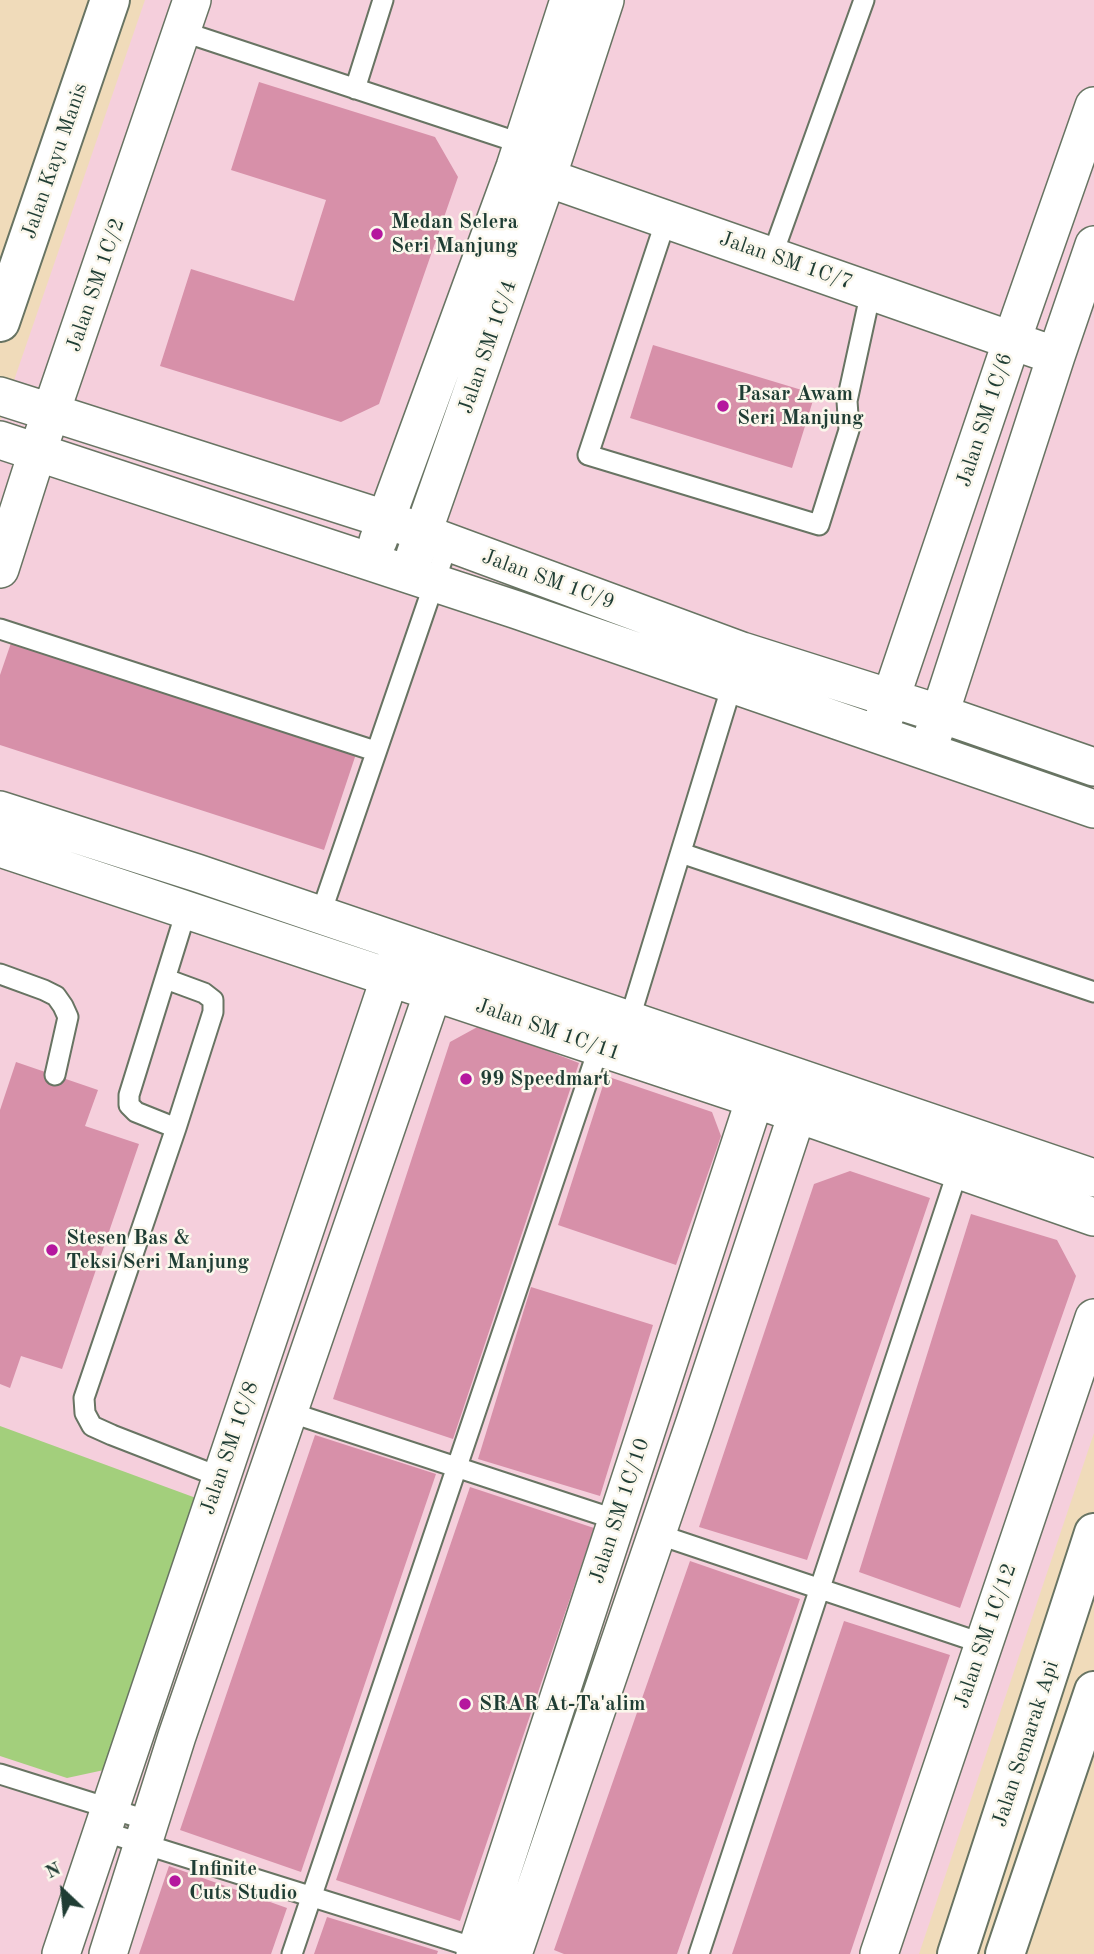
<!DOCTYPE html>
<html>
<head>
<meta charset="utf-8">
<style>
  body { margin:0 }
  #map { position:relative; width:1094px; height:1954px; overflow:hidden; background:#f0dbba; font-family:"Old Standard TT",serif }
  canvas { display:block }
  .north { position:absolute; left:28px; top:1856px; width:70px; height:70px; -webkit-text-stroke:5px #fbf7ec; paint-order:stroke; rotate:334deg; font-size:19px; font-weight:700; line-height:28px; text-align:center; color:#1f3d34 }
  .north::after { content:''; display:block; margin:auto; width:24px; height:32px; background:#1f3d34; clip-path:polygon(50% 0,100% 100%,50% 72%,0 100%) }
</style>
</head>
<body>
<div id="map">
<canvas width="1094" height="1954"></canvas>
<div class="north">N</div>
</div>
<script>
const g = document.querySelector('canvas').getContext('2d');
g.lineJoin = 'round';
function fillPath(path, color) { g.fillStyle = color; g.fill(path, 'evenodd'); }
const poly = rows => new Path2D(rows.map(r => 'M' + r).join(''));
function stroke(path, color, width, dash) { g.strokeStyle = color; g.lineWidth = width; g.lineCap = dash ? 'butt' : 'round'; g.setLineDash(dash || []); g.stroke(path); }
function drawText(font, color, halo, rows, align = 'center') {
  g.font = font + ' "Old Standard TT",serif'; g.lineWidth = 5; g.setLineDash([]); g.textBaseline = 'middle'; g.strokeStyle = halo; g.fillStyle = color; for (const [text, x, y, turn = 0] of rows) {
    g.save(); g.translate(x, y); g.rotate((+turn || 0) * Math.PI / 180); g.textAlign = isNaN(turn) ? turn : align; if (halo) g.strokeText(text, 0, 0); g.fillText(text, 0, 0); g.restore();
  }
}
fillPath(poly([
  [145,0,1094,0,1094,1433,919,1954,0,1954,0,421]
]), '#f5cfdc');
fillPath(poly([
  [0,1426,196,1498,104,1770,67,1778,0,1756]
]), '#a3cf7c');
fillPath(poly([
  [259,82,435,137,458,177,379,404,341,422,160,366,191,269,294,301,326,200,231,170],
  [653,345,815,394,792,468,630,418],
  [11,643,356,754,324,850,0,745,0,675],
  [481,1025,579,1063,453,1439,333,1399,450,1042],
  [16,1062,98,1090,85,1126,139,1144,62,1369,21,1356,10,1388,0,1384,0,1110],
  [606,1076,712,1112,721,1136,676,1265,558,1225],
  [850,1171,930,1198,807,1560,699,1527,814,1184],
  [971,1214,1057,1240,1076,1276,960,1608,859,1572],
  [531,1287,653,1325,600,1496,478,1459],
  [315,1435,436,1474,301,1872,180,1830],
  [470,1487,594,1528,460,1921,336,1880],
  [690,1561,800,1599,677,1954,564,1954,554,1950],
  [844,1621,950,1655,850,1954,732,1954],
  [169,1866,287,1908,271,1954,139,1954],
  [327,1917,438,1951,437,1954,314,1954]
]), '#d790a9');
const service = poly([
  [181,31,529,146],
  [355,89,383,0],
  [666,220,588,455,819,525,849,430,847,401,871,291],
  [772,256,864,0],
  [0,629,375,751],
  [681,853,1094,992],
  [320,916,448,543],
  [0,974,44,990,56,996,63,1006,68,1017,55,1075],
  [166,979,204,993,213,1000,213,1012,176,1128,84,1398,85,1413,92,1426,112,1435,220,1477],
  [629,1021,732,685],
  [176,1128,136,1112,129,1105,129,1095,188,905],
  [289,1412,617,1520],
  [657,1534,984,1644],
  [0,1774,150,1821],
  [102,1831,495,1954],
  [292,1954,599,1047],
  [699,1954,958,1170]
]);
const minor = poly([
  [525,170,1056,356],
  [0,396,385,519,742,651,941,714,1094,767],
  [0,440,517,610,1094,809],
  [378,541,515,167,569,0],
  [415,555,547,178,605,0],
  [0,569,37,453,192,0],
  [883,721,1012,340,1094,106],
  [932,738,1056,356,1094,245],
  [0,810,197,873,1094,1178],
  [0,848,755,1099,1094,1217],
  [61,1954,398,953],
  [108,1954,177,1736,441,969],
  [475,1954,762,1077],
  [513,1954,695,1422,805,1090],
  [879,1954,1094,1318]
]);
const tertiary = poly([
  [0,322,110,0],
  [957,1954,1094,1533],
  [1005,1954,1094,1691]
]);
stroke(service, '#687463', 23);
stroke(minor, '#687463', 40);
stroke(tertiary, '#687463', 42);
stroke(service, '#fff', 19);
stroke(minor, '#fff', 37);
stroke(tertiary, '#fff', 38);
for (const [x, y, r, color] of [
  [377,234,7,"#b5179e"],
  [723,406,7,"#b5179e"],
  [466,1079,7,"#b5179e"],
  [52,1250,7,"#b5179e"],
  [465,1704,7,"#b5179e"],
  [175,1881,7,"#b5179e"]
]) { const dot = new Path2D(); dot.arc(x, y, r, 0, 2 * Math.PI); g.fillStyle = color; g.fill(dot); stroke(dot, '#fbf7ec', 2.5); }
drawText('21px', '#1f3d34', '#fbf7ec', [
  ["Jalan Kayu Manis",55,161,-71],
  ["Jalan SM 1C/7",786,261,19],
  ["Jalan SM 1C/2",96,285,-71],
  ["Jalan SM 1C/4",488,347,-71],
  ["Jalan SM 1C/6",985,420,-72],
  ["Jalan SM 1C/9",548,580,20],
  ["Jalan SM 1C/11",548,1030,19],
  ["Jalan SM 1C/8",230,1448,-71],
  ["Jalan SM 1C/10",620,1511,-72],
  ["Jalan SM 1C/12",986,1636,-71],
  ["Jalan Semarak Api",1026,1744,-72]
]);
drawText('bold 21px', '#1f3d34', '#fbf7ec', [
  ["Medan Selera",391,222],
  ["Seri Manjung",391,246],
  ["Pasar Awam",737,394],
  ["Seri Manjung",737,418],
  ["99 Speedmart",480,1079],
  ["Stesen Bas &",66,1238],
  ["Teksi Seri Manjung",66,1262],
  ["SRAR At-Ta'alim",479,1704],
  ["Infinite",189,1869],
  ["Cuts Studio",189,1893]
], 'left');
</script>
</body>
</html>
